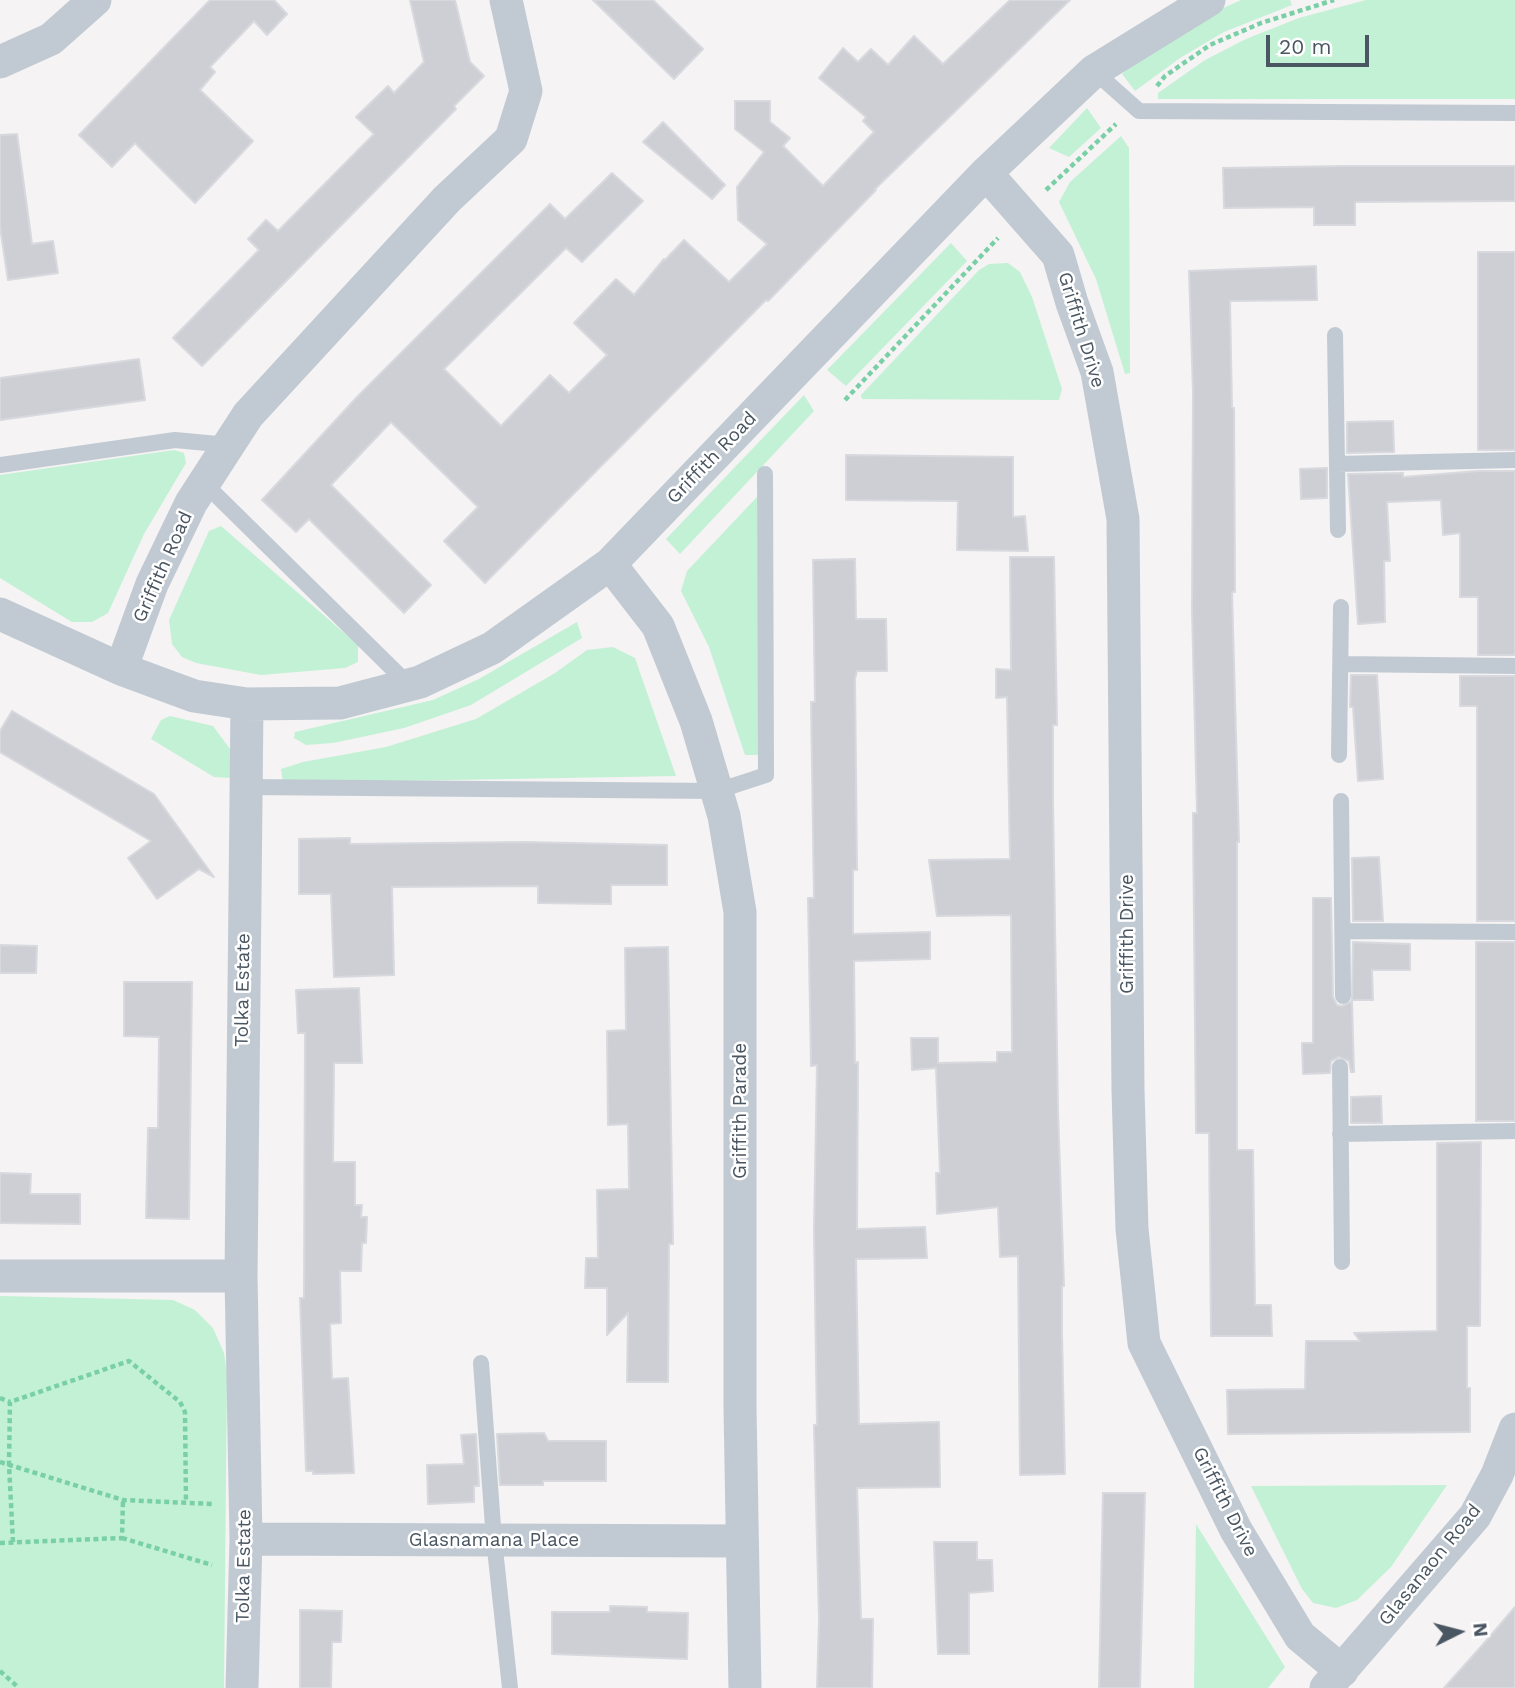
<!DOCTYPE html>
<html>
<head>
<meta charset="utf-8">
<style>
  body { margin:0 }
  #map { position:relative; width:1515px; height:1688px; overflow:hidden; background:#f5f3f3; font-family:"Work Sans",sans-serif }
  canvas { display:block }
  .north { position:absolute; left:1424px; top:1597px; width:70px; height:70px; -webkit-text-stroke:5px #fff; paint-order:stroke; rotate:84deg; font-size:19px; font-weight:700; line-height:28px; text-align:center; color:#4a5661 }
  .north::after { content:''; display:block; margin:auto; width:24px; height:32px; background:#4a5661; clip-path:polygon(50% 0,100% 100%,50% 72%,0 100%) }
  .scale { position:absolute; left:1266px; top:35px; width:103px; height:32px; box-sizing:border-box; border:4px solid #4a5661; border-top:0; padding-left:9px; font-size:21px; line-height:24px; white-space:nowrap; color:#4a5661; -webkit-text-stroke:5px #fff; paint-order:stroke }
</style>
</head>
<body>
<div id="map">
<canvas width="1515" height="1688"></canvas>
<div class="north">N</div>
<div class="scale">20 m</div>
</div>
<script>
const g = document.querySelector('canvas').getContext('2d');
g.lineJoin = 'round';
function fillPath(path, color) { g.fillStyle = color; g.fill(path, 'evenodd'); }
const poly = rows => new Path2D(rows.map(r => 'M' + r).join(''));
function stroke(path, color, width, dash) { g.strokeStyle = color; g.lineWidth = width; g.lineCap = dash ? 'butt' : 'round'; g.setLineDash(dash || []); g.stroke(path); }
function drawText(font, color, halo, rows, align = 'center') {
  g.font = font + ' "Work Sans",sans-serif'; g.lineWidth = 5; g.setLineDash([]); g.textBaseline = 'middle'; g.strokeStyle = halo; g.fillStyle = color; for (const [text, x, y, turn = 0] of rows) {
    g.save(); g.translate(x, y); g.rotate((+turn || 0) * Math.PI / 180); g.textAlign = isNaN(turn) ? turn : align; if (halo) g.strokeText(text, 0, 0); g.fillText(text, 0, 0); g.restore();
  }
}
fillPath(poly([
  [1241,0,1290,0,1292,5,1224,32,1180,58,1135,91,1122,74,1145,54,1210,14],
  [1366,0,1515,0,1515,99,1158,99,1158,93,1205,60,1246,39,1299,18],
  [1087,108,1101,128,1069,157,1049,148],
  [1121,136,1129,148,1130,373,1125,374,1096,279,1059,202,1070,182],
  [951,243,967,261,846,386,827,370],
  [1008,263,1020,272,1032,297,1062,389,1059,400,862,399,861,395,979,270,989,264],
  [804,395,814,411,680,554,666,539],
  [174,450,184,453,186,463,144,534,108,613,92,622,72,622,0,578,0,475],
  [757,497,761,755,745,755,709,647,681,591,687,571],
  [221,526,358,645,358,662,345,668,261,675,196,663,182,657,172,644,169,620,209,531],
  [577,622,582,638,471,705,404,728,333,743,306,745,294,738,295,732,433,700,479,679],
  [613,647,635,658,676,776,283,783,281,769,303,762,386,747,476,719,555,673,587,650],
  [170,716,213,726,230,749,232,778,214,777,151,739,161,720],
  [0,1296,173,1300,195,1310,213,1328,224,1353,227,1373,224,1688,0,1688],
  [1447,1485,1391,1567,1357,1600,1336,1608,1313,1603,1302,1589,1251,1486],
  [1196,1524,1285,1667,1268,1688,1194,1688]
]), '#c3f1d5');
const building = poly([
  [210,0,274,0,287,14,267,35,254,21,210,67,215,72,200,90,253,141,195,203,135,143,112,167,79,135,210,0],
  [410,0,455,0,470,62,484,76,454,106,456,109,202,366,173,338,259,250,248,239,266,220,278,231,374,134,356,117,388,86,394,93,424,62,410,0],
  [593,0,653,0,703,49,674,79,593,0],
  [1010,0,1070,0,875,189,876,190,768,301,766,300,485,583,444,541,478,507,391,422,331,485,431,585,404,613,309,519,296,532,262,500,357,397,550,204,565,219,612,173,643,201,582,262,566,248,444,369,501,426,550,375,569,393,607,355,574,323,616,279,634,295,664,259,665,260,684,240,729,282,767,244,738,220,737,187,764,152,735,129,735,101,770,101,770,122,790,138,783,146,823,186,874,132,863,121,866,117,819,78,843,48,858,62,871,49,888,65,914,36,943,64,1010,0],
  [663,122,725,185,712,199,643,142,663,122],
  [17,134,32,244,53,241,58,273,8,280,0,227,0,135,17,134],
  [1344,166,1515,166,1515,201,1355,202,1355,225,1314,225,1314,207,1224,208,1223,168,1344,166],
  [1478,252,1515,252,1515,450,1478,450,1478,252],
  [1316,266,1317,300,1230,301,1232,408,1234,408,1235,592,1232,592,1239,842,1237,842,1237,1150,1253,1150,1255,1305,1271,1305,1272,1336,1211,1336,1209,1133,1196,1133,1193,813,1197,813,1192,610,1193,392,1189,271,1316,266],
  [139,359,145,400,0,420,0,378,139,359],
  [1393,421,1394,452,1347,453,1347,422,1393,421],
  [846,455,1013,457,1013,517,1025,516,1028,551,957,550,958,501,846,500,846,455],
  [1327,468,1327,498,1301,499,1300,469,1327,468],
  [1478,471,1515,471,1515,655,1478,655,1478,597,1460,597,1460,533,1443,535,1441,500,1387,502,1390,561,1384,561,1385,622,1358,624,1348,474,1403,473,1403,477,1478,471],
  [1010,557,1054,557,1057,725,1053,725,1053,802,1058,1110,1064,1286,1062,1286,1062,1335,1065,1474,1020,1475,1018,1256,1000,1257,998,1207,937,1214,936,1173,940,1173,936,1068,912,1070,911,1038,938,1038,938,1063,997,1062,997,1052,1012,1052,1011,915,937,916,929,860,1010,859,1007,697,996,698,996,669,1011,670,1010,557],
  [855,559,856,619,886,619,887,671,857,671,855,679,857,870,853,870,853,934,930,932,930,959,854,961,855,1063,858,1062,857,1229,925,1227,927,1258,856,1259,859,1424,939,1422,940,1487,857,1488,861,1619,873,1619,872,1688,817,1688,819,1620,814,1425,817,1425,814,1230,817,1065,811,1066,808,898,814,898,811,702,815,702,813,560,855,559],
  [1351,675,1377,675,1383,779,1358,781,1353,707,1350,707,1351,675],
  [1460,676,1515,676,1515,921,1477,921,1477,706,1460,706,1460,676],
  [12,711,154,794,214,877,199,869,157,899,128,858,151,841,0,752,0,731,12,711],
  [350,838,350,844,523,842,667,845,667,885,611,885,611,904,538,903,538,886,392,887,394,975,334,977,331,894,299,894,299,839,350,838],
  [1379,857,1383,921,1353,921,1352,858,1379,857],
  [1313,898,1331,898,1333,997,1337,1005,1342,1006,1352,1001,1354,1072,1351,1072,1349,1061,1339,1057,1331,1061,1330,1073,1303,1074,1302,1043,1313,1043,1313,898],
  [1353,942,1410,944,1410,970,1372,970,1373,1000,1352,1000,1353,942],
  [1476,942,1515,942,1515,1121,1476,1121,1476,942],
  [0,945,37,946,36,973,0,973,0,945],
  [668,947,673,1244,669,1244,668,1382,627,1382,628,1313,607,1335,607,1288,585,1288,586,1258,598,1258,597,1190,629,1189,628,1124,608,1125,607,1031,626,1030,625,948,668,947],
  [124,982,192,982,189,1219,146,1218,148,1128,158,1128,159,1037,124,1036,124,982],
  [359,988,362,1063,334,1063,333,1162,355,1162,355,1205,362,1205,361,1217,367,1217,366,1243,362,1243,361,1271,340,1271,341,1323,330,1324,332,1379,348,1378,354,1473,313,1474,313,1471,306,1471,300,1298,304,1298,305,1033,298,1033,296,990,359,988],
  [1381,1096,1382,1123,1351,1123,1351,1097,1381,1096],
  [1481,1142,1480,1326,1467,1326,1467,1388,1470,1388,1470,1432,1228,1434,1227,1390,1305,1389,1306,1341,1360,1341,1354,1333,1437,1331,1437,1143,1481,1142],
  [0,1173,31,1174,30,1194,80,1194,80,1224,0,1223,0,1173],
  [544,1433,548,1441,606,1441,606,1481,543,1481,543,1485,500,1485,497,1434,544,1433],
  [476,1434,479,1486,474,1486,474,1502,428,1504,427,1465,464,1464,461,1435,476,1434],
  [1103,1493,1145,1493,1140,1688,1099,1688,1103,1493],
  [934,1542,977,1542,977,1560,992,1560,993,1591,969,1593,969,1654,938,1654,934,1542],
  [610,1606,647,1607,647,1612,688,1613,687,1659,552,1654,552,1612,610,1612,610,1606],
  [1515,1607,1515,1688,1444,1688,1486,1641,1515,1607],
  [300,1610,342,1611,341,1642,332,1642,331,1688,300,1688,300,1610]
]);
fillPath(building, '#cdcfd5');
stroke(building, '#d7d9de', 2);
stroke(poly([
  [1157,86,1165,76,1210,45,1261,23,1334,0],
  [1046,190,1116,124],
  [845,400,998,238],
  [0,1398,10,1402],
  [0,1462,123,1500,214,1504],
  [122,1538,212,1565],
  [13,1542,9,1465,10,1402,129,1361,180,1402,185,1412,186,1503],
  [0,1543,122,1538,123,1500],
  [0,1671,19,1688]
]), '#7ad0a6', 4.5, [5, 3.5]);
stroke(poly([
  [1094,71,1139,111,1515,113],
  [1335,335,1338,530],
  [1337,464,1515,460],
  [0,465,175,440,228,445],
  [204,483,409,685],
  [1341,664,1515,666],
  [1339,755,1341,607],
  [247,787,717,791,766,775,765,474],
  [1341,801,1343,996],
  [1343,931,1515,932],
  [1340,1067,1342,1262],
  [1340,1134,1515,1131],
  [481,1363,494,1540,510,1688]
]), '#c1cad2', 16);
stroke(poly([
  [0,62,51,39,95,0],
  [986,173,1058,255,1072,303,1097,372,1123,519,1128,1090,1132,1229,1144,1343,1236,1530,1300,1636,1342,1671],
  [610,564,658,626,696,721,724,816,740,912,740,1408,745,1688],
  [0,614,121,669,194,696,247,704,340,703,420,682,492,648,610,564,986,173,1094,71,1209,0],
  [121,669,152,584,191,503,248,415,447,199,511,139,526,91,506,0],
  [0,1276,241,1276,246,1539,242,1688],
  [241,1276,247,704],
  [246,1539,742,1541],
  [1326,1688,1475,1516,1497,1475,1515,1429]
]), '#c1cad2', 33);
drawText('19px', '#4a5661', '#fff', [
  ["Griffith Drive",1081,330,73],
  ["Griffith Road",712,458,-46],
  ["Griffith Road",163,567,-66],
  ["Griffith Drive",1127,934,-90],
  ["Tolka Estate",243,990,-89],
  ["Griffith Parade",740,1111,-90],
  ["Griffith Drive",1225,1502,63],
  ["Glasnamana Place",494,1540],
  ["Glasanaon Road",1430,1565,-51],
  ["Tolka Estate",244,1566,-89]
]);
</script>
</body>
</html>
